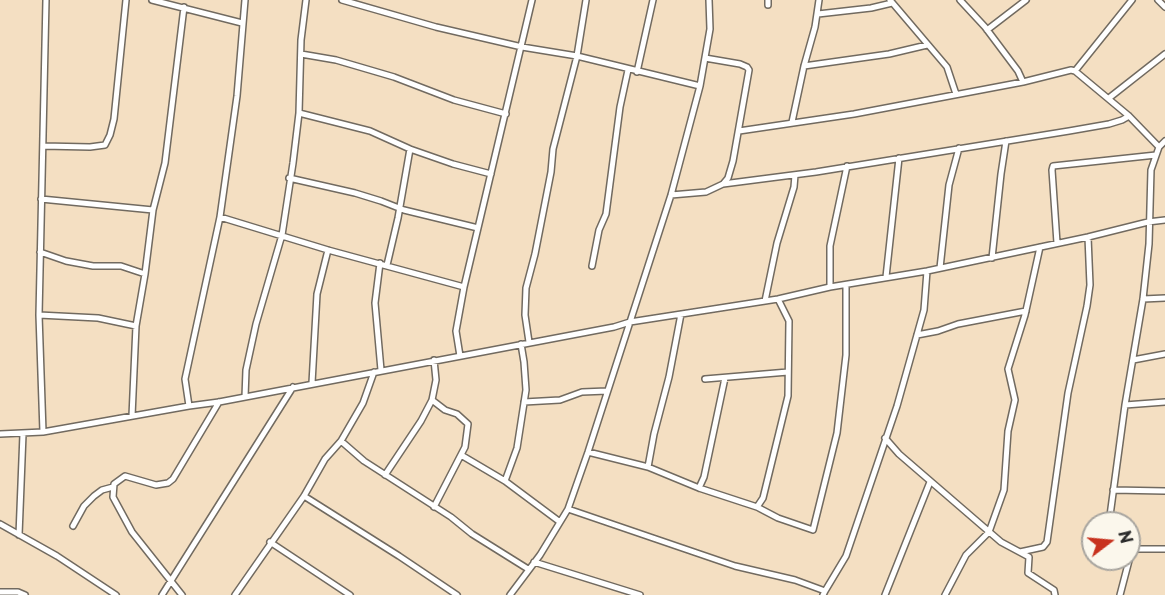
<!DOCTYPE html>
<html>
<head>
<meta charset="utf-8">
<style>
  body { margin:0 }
  #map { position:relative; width:1165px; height:595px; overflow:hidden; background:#f4dfc2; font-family:"Playpen Sans",sans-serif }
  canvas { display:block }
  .north { position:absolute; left:1081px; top:511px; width:60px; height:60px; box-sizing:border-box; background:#fbf7ec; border:2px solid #a8a59f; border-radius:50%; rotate:74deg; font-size:16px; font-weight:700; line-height:24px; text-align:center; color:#2b2b2b }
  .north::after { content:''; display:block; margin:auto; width:21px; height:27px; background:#c8321e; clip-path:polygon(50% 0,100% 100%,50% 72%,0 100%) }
</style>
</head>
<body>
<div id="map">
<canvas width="1165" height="595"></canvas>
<div class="north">N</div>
</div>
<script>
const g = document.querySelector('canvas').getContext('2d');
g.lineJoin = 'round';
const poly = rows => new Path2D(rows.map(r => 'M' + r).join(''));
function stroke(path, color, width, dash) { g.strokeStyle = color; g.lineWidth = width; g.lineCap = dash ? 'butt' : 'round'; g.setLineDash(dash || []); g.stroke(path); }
const street = poly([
  [152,0,242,23],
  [342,0,436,27,522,47,577,56,700,86],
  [890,0,947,67,956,94],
  [960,0,985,27,1018,71,1023,82,1071,70,1075,71,1129,116,1159,147],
  [1158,0,1165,7],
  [768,5,768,0],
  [818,14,871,8,892,3],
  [987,30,1026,0],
  [301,54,336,60,394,77,454,100,506,114],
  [804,66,889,54,927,45],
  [1075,71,1132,0],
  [637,72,653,0],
  [1109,98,1165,54],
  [299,113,370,131,410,149,453,164,491,174],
  [792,122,804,66,815,27,819,0],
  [739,131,854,114,1023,82],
  [43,146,90,147,105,145,110,135,114,119,126,0],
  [289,178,355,193,381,201,404,210,478,228],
  [723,184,816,172,1069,131,1109,124,1122,120,1129,116],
  [671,195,706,192,723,184,728,178,733,161,749,70,747,67,740,64,705,58],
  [41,199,153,210],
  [220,217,328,250,464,287,532,0],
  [1057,243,1052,170,1053,166,1156,155],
  [40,252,66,261,93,266,121,266,145,274],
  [992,258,1001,174,1006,141],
  [380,263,375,303,381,370],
  [387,265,398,218,410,149],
  [592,266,599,230,606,214,620,107,628,70],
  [940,268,949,185,959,148],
  [886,277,899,158],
  [830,287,830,246,847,166],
  [1143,299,1165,298],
  [765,301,777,243,794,187,795,175],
  [39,315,98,318,136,326],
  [917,335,938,331,958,324,1026,311],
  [529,342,525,315,526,288,535,254,551,172,553,149,577,56,586,0],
  [460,356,456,331,464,287],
  [1133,360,1165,354],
  [705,379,788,372],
  [312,383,317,294,328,250],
  [245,397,246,370,256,324,282,235,293,163,299,113,301,40,306,0],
  [432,400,445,410,457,414,468,424,465,447,434,507],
  [524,402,560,400,582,392,607,391],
  [1125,405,1165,402],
  [189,406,185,379,220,217,237,96,245,0],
  [132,416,136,326,145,274,153,210,165,163,184,7],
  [43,432,39,315,46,0],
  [0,434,43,432,189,406,219,402,614,327,630,322,778,299,830,287,927,271,1088,237,1148,222,1165,220],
  [885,438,899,454,1001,542,1029,557,1028,573,1054,590,1055,595],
  [341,441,364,461,451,517,472,534,528,569],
  [588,452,648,467,699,488,757,507,778,518,813,530,837,433,846,355,846,286],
  [461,455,505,481,560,522],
  [648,467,654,434,669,377,681,314],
  [385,475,421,421,432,400,436,380,434,360],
  [505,481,517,448,526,390,524,362,521,344],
  [699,488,704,477,725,378],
  [1113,490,1165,491],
  [304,496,399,556,457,595],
  [757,507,763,498,788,396,789,321,778,299],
  [568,509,735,566,795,580,825,591,823,595],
  [1109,523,1125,405,1143,299,1149,244,1151,170,1159,147,1165,141],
  [0,524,57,556,116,595],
  [73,526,84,506,94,496,102,490,113,487],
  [19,535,23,434],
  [270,542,350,595],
  [1131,549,1165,549],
  [1020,552,1043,547,1047,542,1068,393,1087,306,1090,285,1088,237],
  [534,562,640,595],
  [825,591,846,556,897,406,924,310,927,271],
  [0,592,18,592,25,595],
  [162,595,293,387],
  [182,595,132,532,113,497,114,484,125,476,156,485,168,483,173,479,219,402],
  [235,595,304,496,325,459,341,441,363,403,374,372],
  [510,595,540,555,568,509,588,452,671,195,700,86,710,29,709,0],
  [885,595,930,482],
  [945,595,966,555,989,532,1004,490,1008,431,1015,400,1008,369,1025,315,1040,247],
  [1120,595,1132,549]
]);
stroke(street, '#716a60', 8);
stroke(street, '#fff', 5);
</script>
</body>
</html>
